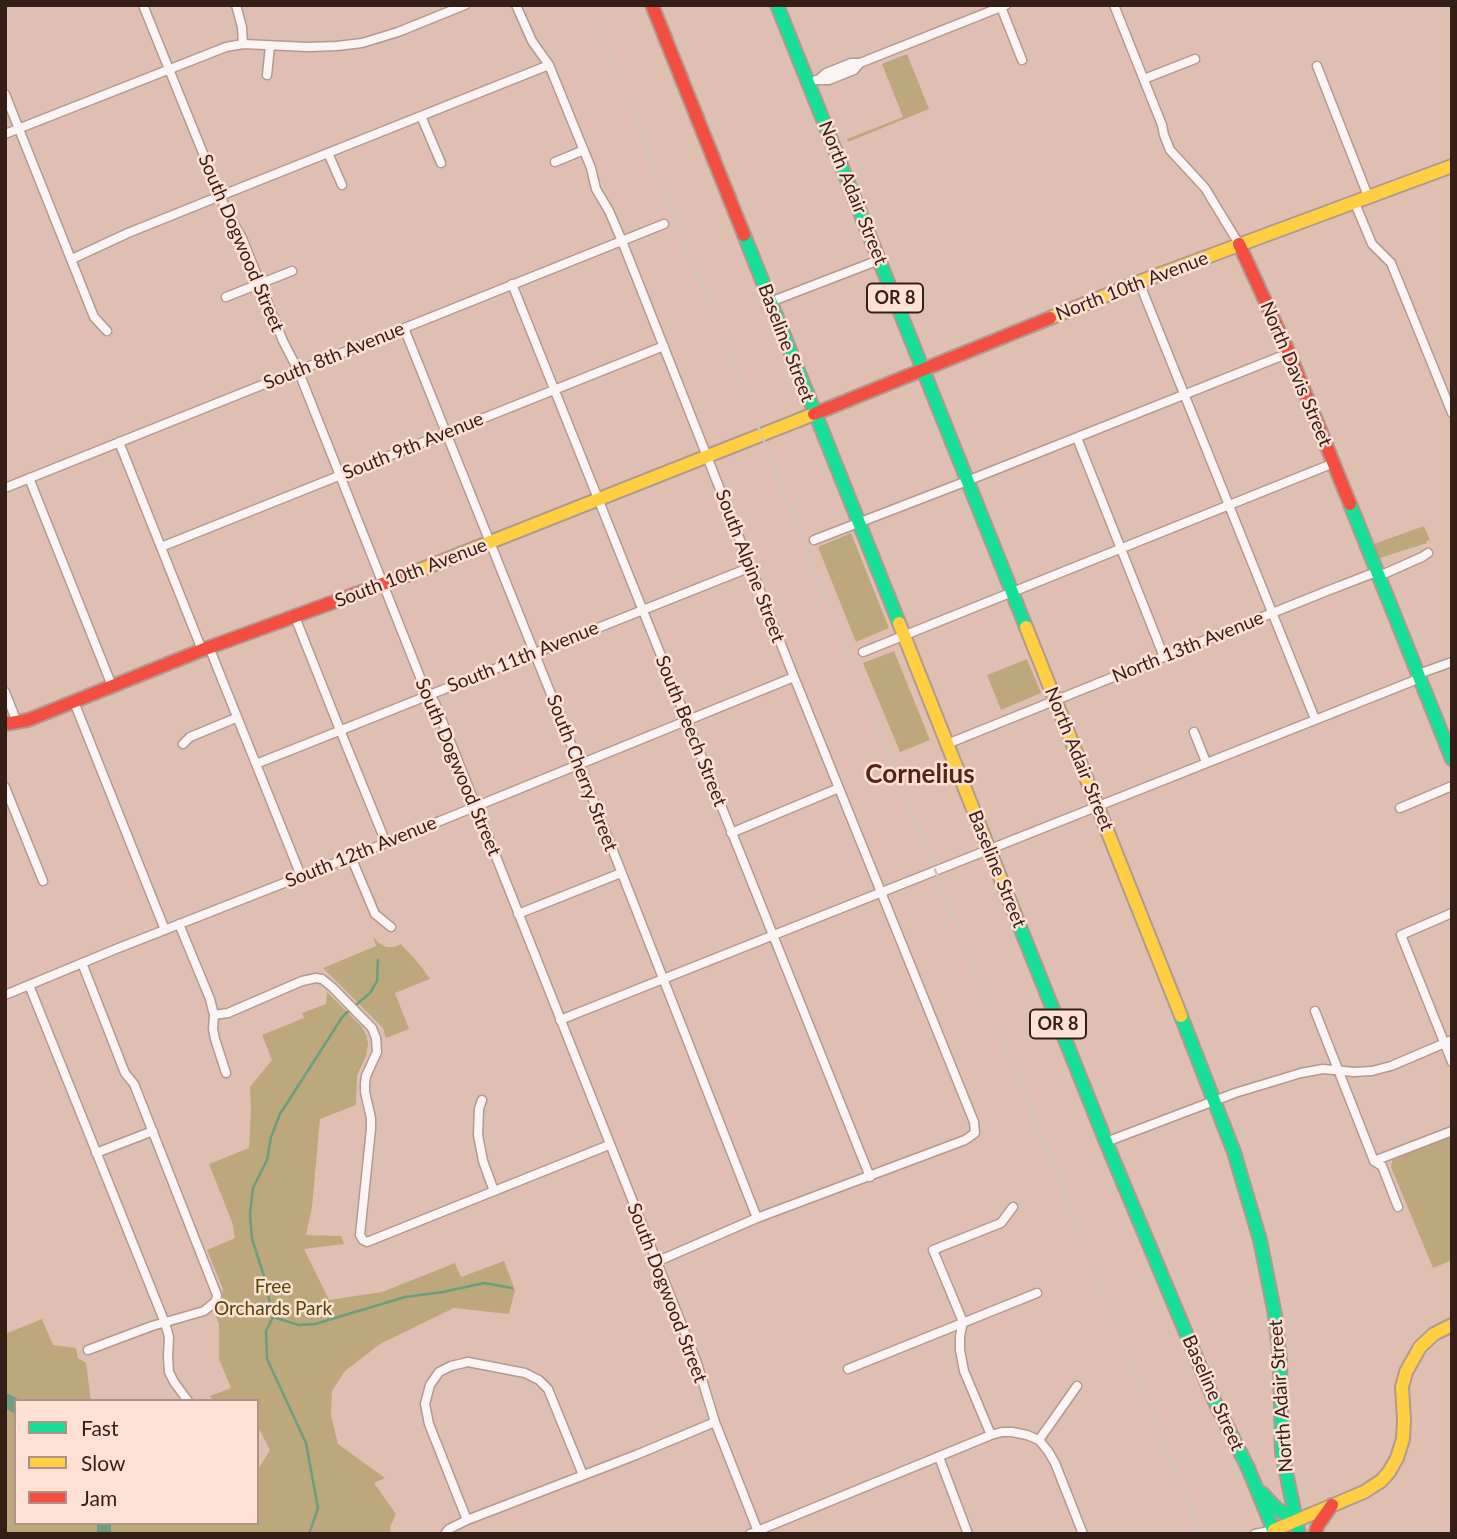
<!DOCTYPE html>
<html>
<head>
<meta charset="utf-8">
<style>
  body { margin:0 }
  #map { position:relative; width:1457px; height:1539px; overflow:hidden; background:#e0bfb3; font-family:Lato,sans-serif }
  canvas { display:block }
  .frame { position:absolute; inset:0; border:7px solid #341e16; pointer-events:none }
  .legend { position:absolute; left:14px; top:1399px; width:245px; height:126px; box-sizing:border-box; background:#ffe0d4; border:2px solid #ae9288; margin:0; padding:9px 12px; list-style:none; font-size:21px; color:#341e16 }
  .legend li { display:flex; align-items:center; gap:14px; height:35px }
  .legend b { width:35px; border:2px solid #ae9288 }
</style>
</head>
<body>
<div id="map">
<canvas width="1457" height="1539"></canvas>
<div class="frame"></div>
<ul class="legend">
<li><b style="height:9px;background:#16e098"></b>Fast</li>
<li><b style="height:9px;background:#ffcf43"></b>Slow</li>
<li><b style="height:9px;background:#f24e42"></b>Jam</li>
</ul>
</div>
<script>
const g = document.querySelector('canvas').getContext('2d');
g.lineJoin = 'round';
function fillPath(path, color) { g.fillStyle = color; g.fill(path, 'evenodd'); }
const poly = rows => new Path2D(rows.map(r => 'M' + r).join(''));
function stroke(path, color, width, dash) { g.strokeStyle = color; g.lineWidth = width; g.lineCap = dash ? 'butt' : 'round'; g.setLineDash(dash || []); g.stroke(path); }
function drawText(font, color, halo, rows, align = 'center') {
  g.font = font + ' Lato,sans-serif'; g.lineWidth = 5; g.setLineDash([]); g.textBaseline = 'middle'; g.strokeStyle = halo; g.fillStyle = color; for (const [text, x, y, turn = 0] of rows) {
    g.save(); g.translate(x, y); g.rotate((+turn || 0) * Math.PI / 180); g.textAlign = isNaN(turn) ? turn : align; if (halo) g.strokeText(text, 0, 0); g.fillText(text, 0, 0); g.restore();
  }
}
fillPath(poly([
  [907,54,929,109,848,142,847,139,903,117,882,64],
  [1424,526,1430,540,1426,541,1427,543,1377,559,1371,545],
  [851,533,889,628,856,642,818,547],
  [894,651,930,740,900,752,863,663],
  [1027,659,1041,693,1001,710,987,675],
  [373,937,379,943,386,947,394,947,401,944,420,965,430,979,395,993,409,1029,386,1038,383,1028,323,968,376,946],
  [327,992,361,1026,367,1036,368,1045,366,1056,357,1076,356,1105,320,1119,312,1207,306,1235,341,1236,344,1244,304,1249,329,1300,382,1292,455,1263,461,1277,504,1261,515,1290,509,1314,454,1308,380,1344,345,1371,332,1391,331,1415,338,1444,385,1478,374,1483,396,1514,390,1527,391,1534,5,1534,5,1334,42,1319,53,1345,76,1348,78,1358,86,1363,91,1401,16,1401,16,1523,257,1523,257,1471,270,1450,257,1425,257,1401,213,1401,210,1396,231,1388,219,1359,219,1324,214,1312,222,1300,223,1289,207,1250,235,1238,232,1222,209,1164,249,1148,251,1112,250,1087,272,1060,262,1035,304,1018,302,1013,326,1004],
  [1452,1134,1452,1260,1433,1268,1391,1167,1392,1161,1396,1156]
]), '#bda87e');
stroke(poly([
  [273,1317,299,1325,315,1324,405,1297,443,1292,484,1283,512,1288],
  [309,1534,318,1508,306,1443,267,1359,266,1331,273,1317,264,1276,252,1239,250,1214,253,1188,267,1160,271,1137,280,1114,343,1016,370,993,377,981,378,960]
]), '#6c9e80', 2.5);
stroke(poly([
  [5,1400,16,1406],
  [104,1523,104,1534]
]), '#6c9e80', 14);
const street = poly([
  [143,5,226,210,242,238,283,341,298,370,422,682,435,703,697,1363,715,1422,759,1534],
  [236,5,242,27,243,44],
  [516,5,532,41,549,65,591,168,596,189,609,211,622,241,794,677,974,1122,975,1133,965,1140,757,1218,656,1262],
  [1114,5,1162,125,1164,135,1170,150,1205,188,1239,244],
  [1001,7,1022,60],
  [1317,66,1368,196],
  [267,75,270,46],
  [819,79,826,73,851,63,860,63,1006,5],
  [1144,79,1195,59],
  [816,80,829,80,854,70,860,63],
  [5,94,94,317,107,331],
  [421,116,441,163],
  [5,134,226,47,243,44,308,47,337,46,362,43,398,32,465,5],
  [328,153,342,185],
  [555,162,584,150],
  [1354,201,1372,244,1391,263,1452,413],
  [72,259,128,233,220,196,549,65],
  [1139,282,1315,719],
  [512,284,870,1177],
  [226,297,292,271],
  [770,302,879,260],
  [404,328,579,764,757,1218],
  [1077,438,1164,657],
  [119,442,202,650],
  [29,478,112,686],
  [5,488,664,224],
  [814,540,967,481,1289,353],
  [161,547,664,346],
  [295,617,340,730,386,843],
  [209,647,301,876],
  [863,652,1334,463],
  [5,692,17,722],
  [74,702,165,930],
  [1194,732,1206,762],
  [183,744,190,737,236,718],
  [947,744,1327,591,1371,574,1386,573,1422,557,1428,553],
  [256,764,751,567],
  [5,787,43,881],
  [1400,808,1452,786],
  [731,833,839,788],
  [351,857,375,914,391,927],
  [1452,913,1401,935,1452,1062],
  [518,914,621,873],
  [179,924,210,999,214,1015,213,1029,215,1039,226,1073],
  [82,963,125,1073,134,1084,217,1295,216,1301,204,1311,152,1326,88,1350],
  [29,985,165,1323,169,1337,168,1357,169,1372,174,1382,188,1401],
  [5,995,116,949,386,843,794,677],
  [1315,1011,1374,1161],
  [214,1015,228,1013,302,981,316,978,322,979,332,987,372,1028,376,1038,377,1052,366,1076,365,1084,365,1092,371,1118,371,1129,360,1235,363,1240,367,1242,609,1145],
  [560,1020,1413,681,1424,672,1452,662],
  [482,1100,479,1109,478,1135,483,1161,494,1191],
  [1106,1142,1235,1093,1301,1073,1323,1069,1354,1072,1372,1071,1391,1066,1452,1040],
  [96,1153,153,1131],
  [1374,1161,1452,1131],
  [1374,1161,1382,1166,1398,1207],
  [848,1369,1037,1293],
  [991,1435,964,1371,960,1350,960,1336,963,1322,933,1250,1001,1223,1013,1207],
  [1039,1440,1077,1386],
  [939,1457,968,1534],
  [467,1520,429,1424,425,1404,430,1385,439,1372,451,1366,468,1362,525,1373,539,1380,548,1389,583,1475],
  [445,1534,449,1529,467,1520,636,1455,715,1422],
  [750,1534,991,1435,1002,1432,1012,1432,1027,1435,1039,1440,1048,1451,1055,1463,1083,1534],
  [1255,1534,1274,1530]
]);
const fast = poly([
  [777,5,1026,627],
  [744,235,899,623],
  [1350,504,1452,759],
  [1014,912,1106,1142,1214,1400,1248,1468,1275,1534],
  [1181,1016,1234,1152,1260,1240,1275,1315,1280,1360,1282,1453,1299,1534],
  [1262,1493,1276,1508,1295,1521]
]);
const slow = poly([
  [1050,318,1139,282,1452,166],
  [402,577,814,414],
  [899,623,1014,912],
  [1026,627,1181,1016],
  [1274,1530,1364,1492,1381,1481,1389,1472,1397,1458,1403,1439,1404,1420,1402,1387,1406,1372,1420,1347,1434,1334,1452,1325]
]);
const jam = poly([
  [652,5,744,235],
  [1239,244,1289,353,1350,504],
  [814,414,1050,318],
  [5,724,28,720,202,650,402,577],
  [1315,1534,1318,1525,1332,1505]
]);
stroke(street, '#b29990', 11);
stroke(fast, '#b29990', 16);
stroke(slow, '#b29990', 16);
stroke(jam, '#b29990', 16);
stroke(street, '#faf5f4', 8);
stroke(fast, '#16e098', 12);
stroke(slow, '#ffcf43', 12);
stroke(jam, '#f24e42', 12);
stroke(poly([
  [589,5,675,216,761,434,1200,1534]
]), '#cfc5c1', 2.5, [10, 5]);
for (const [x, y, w] of [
  [895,298,56],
  [1058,1024,56]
]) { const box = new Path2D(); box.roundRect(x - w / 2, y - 14.5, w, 29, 5); g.fillStyle = '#ffe0d4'; g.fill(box); stroke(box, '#341e16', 2); }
drawText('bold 18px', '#341e16', null, [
  ["OR 8",895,298],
  ["OR 8",1058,1024]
]);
drawText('19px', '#341e16', '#ffe0d4', [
  ["North Adair Street",853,193,68],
  ["South Dogwood Street",241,243,67],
  ["North 10th Avenue",1132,286,-21],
  ["Baseline Street",786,343,69],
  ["South 8th Avenue",334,356,-22],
  ["North Davis Street",1296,374,67],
  ["South 9th Avenue",413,446,-22],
  ["South Alpine Street",750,566,69],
  ["South 10th Avenue",411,573,-21],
  ["North 13th Avenue",1188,647,-22],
  ["South 11th Avenue",523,657,-22],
  ["South Beech Street",691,731,68],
  ["North Adair Street",1079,759,68],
  ["South Dogwood Street",458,767,67],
  ["South Cherry Street",582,773,69],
  ["South 12th Avenue",361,852,-22],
  ["Baseline Street",997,869,68],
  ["South Dogwood Street",667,1293,69],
  ["Baseline Street",1213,1393,66],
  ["North Adair Street",1281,1396,-94]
]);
drawText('19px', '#514908', '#ffe0d4', [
  ["Free",273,1287],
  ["Orchards Park",273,1309]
]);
drawText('bold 26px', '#542513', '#ffe0d4', [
  ["Cornelius",920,775]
]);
</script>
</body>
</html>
